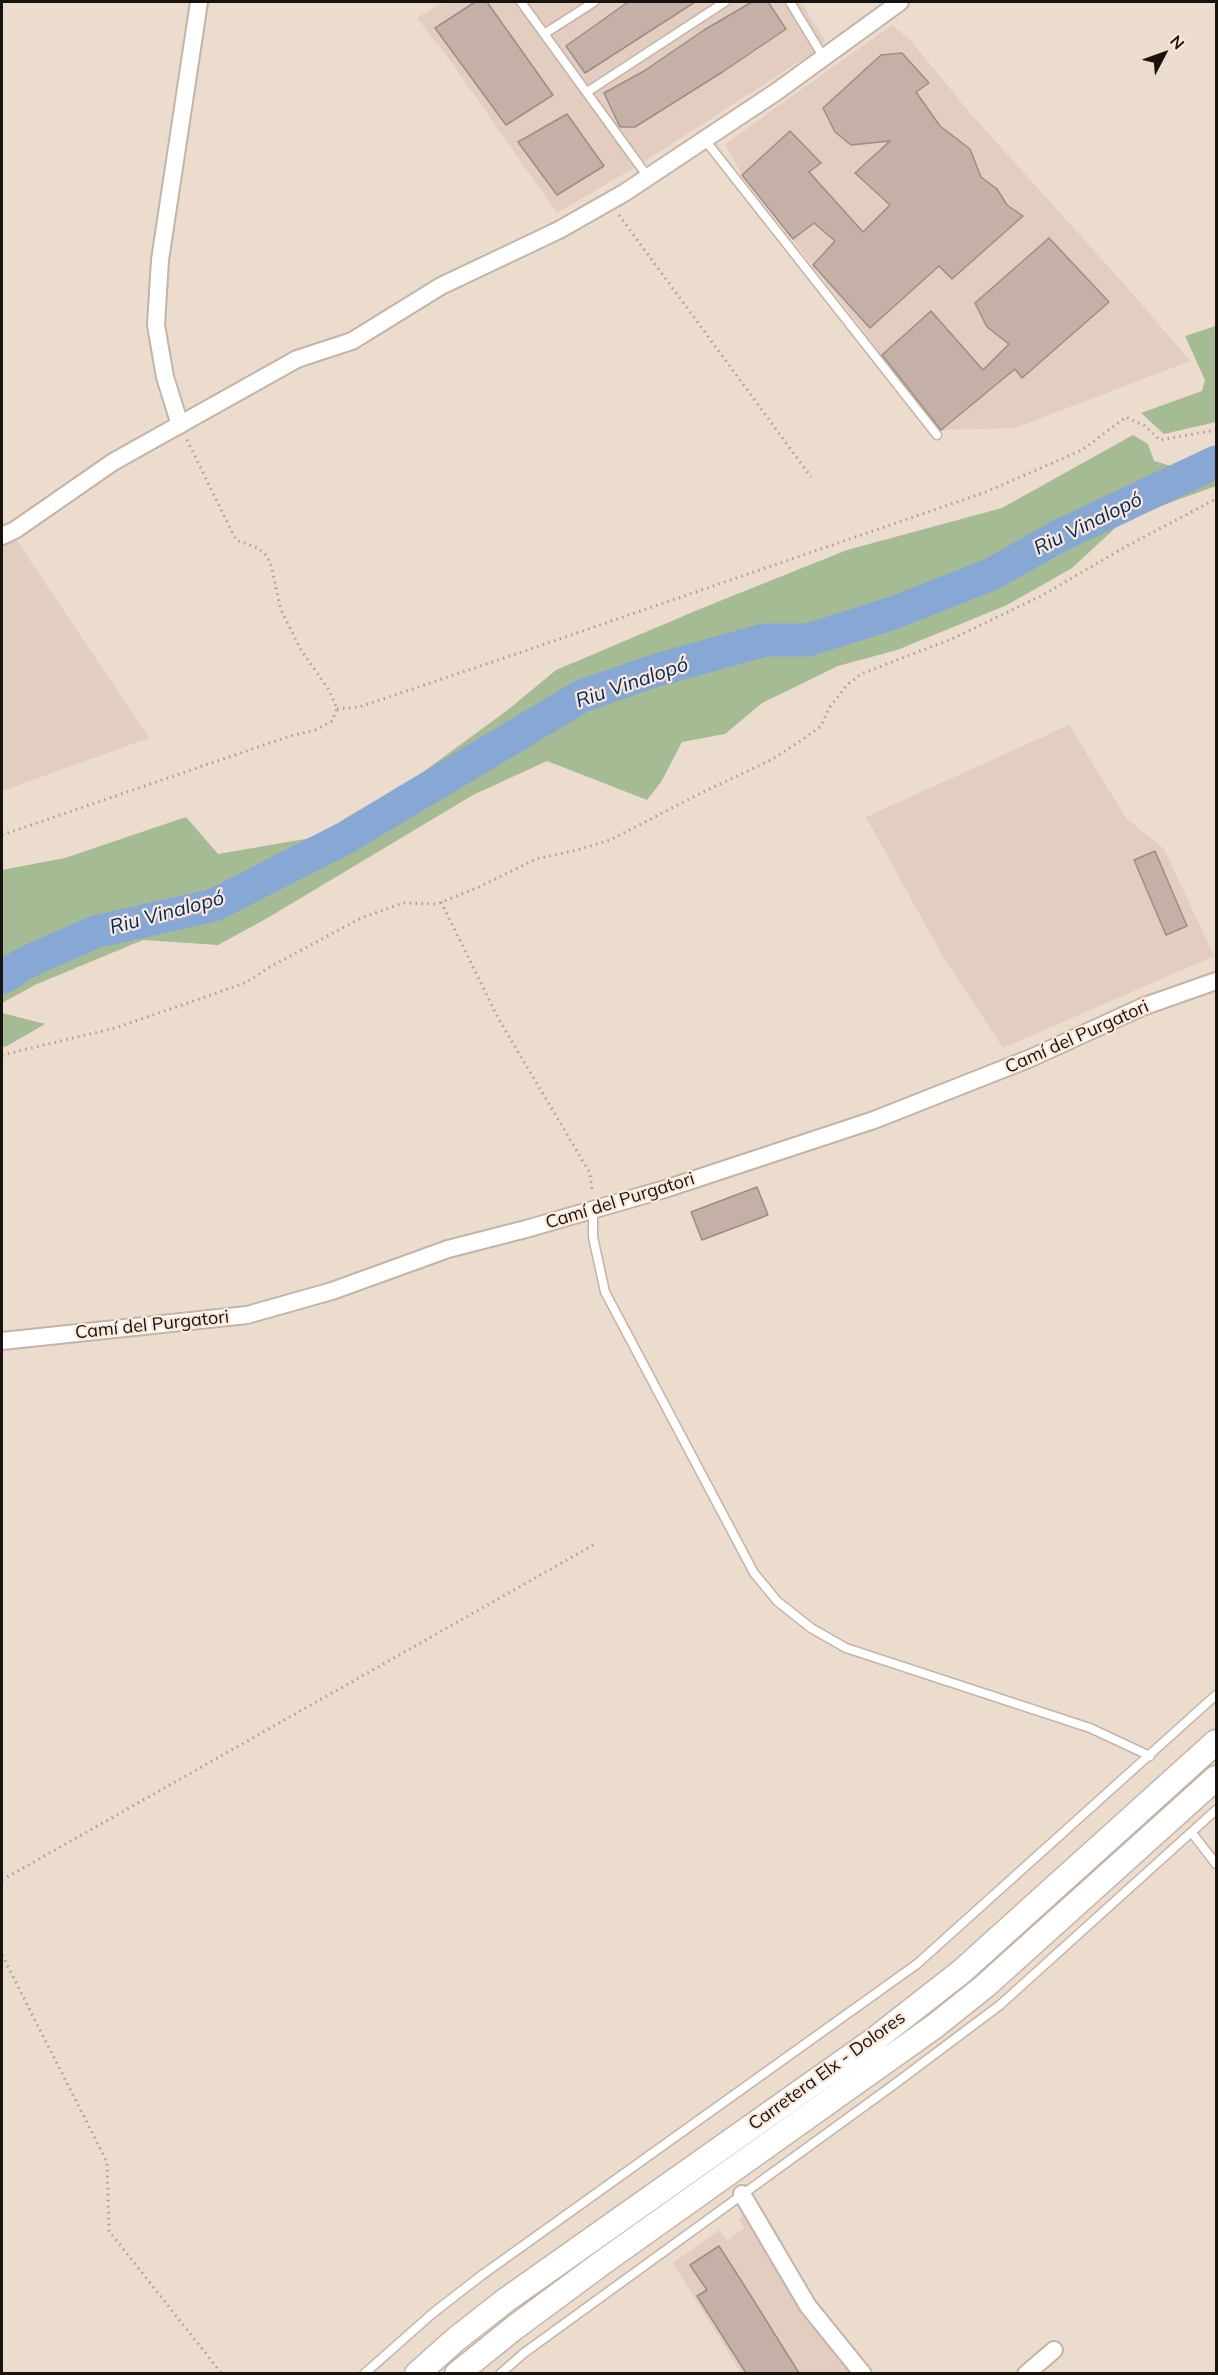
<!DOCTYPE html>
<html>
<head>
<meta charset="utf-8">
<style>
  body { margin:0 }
  #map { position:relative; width:1218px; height:2375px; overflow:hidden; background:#ecdcce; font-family:Mulish,sans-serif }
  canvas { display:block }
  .frame { position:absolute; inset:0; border:3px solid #18130e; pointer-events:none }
  .north { position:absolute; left:1134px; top:24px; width:60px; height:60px; -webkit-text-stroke:4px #fae9db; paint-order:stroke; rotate:49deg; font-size:16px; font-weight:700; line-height:24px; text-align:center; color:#18130e }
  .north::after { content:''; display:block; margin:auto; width:21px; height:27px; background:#18130e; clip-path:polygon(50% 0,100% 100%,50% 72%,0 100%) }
</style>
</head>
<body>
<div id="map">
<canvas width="1218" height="2375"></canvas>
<div class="frame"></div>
<div class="north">N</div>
</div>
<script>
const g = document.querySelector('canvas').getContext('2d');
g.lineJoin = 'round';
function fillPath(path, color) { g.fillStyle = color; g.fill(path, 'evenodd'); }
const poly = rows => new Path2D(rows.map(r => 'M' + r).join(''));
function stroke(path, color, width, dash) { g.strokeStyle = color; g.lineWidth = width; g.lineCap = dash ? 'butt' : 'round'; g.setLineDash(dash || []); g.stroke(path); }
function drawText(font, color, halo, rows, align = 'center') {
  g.font = font + ' Mulish,sans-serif'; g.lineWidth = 4.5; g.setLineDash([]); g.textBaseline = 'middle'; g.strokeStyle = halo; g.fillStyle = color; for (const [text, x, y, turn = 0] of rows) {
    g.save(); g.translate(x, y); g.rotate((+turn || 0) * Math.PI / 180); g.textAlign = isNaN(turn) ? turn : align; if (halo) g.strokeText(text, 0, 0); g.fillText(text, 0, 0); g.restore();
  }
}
fillPath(poly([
  [443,2,801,2,825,41,811,54,644,162,557,213,449,59,417,18],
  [892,25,910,40,970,113,1125,285,1190,361,1015,428,941,430,879,358,863,330,742,175,725,144],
  [15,538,149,738,2,791,2,544],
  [1069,725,1126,818,1164,849,1214,956,1003,1048,941,953,866,817],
  [748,2211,855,2373,741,2373,673,2263,719,2230,727,2241,744,2228,739,2219]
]), '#e2cdc0');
fillPath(poly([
  [1216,326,1216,422,1164,434,1141,413,1202,391,1205,380,1185,336],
  [1133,435,1148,444,1154,461,1171,466,1216,454,1216,486,1125,519,1072,568,1007,605,897,650,838,666,762,703,725,734,682,742,661,782,647,800,547,761,473,795,264,920,218,945,143,940,37,984,2,1003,2,870,65,858,186,817,218,854,340,833,509,709,556,670,700,609,847,550,1002,508],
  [2,1013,45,1024,7,1046,2,1047]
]), '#a5bb93');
stroke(poly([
  [2,978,25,963,95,932,214,905,345,838,582,696,654,671,764,640,808,640,893,613,992,574,1059,536,1216,462]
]), '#87a8d5', 33);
const building = poly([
  [475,2,487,2,553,95,506,125,435,28,475,2],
  [628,2,695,2,585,73,566,46,628,2],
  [752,2,768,2,786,29,724,71,635,127,620,127,604,93,644,71,704,30,752,2],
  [902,53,929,83,916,92,940,126,970,149,981,177,997,189,1007,205,1023,216,952,279,939,266,870,328,813,265,835,241,814,223,793,239,742,175,790,131,821,163,809,172,863,232,890,205,855,173,890,141,851,145,835,132,823,108,881,55,902,53],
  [567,114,604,166,557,195,518,142,567,114],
  [1049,238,1109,302,1022,378,1015,369,941,430,882,355,931,311,983,370,1009,344,987,327,975,303,1049,238],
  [1155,851,1187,926,1166,935,1134,860,1155,851],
  [757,1187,768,1215,702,1240,691,1212,757,1187],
  [719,2246,744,2285,799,2373,746,2373,697,2296,707,2290,690,2265,719,2246]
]);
fillPath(building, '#c4b0a7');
stroke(building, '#9f8c84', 1.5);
const lane = poly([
  [521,2,648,177],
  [790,2,824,58],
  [544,34,594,2],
  [587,92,725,2],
  [705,140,937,435],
  [593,1210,593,1237,605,1292,754,1573,777,1601,811,1628,846,1648,1090,1728,1150,1756],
  [1192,1833,1216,1864],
  [364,2374,433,2313,482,2275,917,1964,1216,1695],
  [500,2374,524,2353,892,2086,1000,2005,1216,1810]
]);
const street = poly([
  [180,425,165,377,156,325,160,260,199,2],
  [2,536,15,530,113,462,297,359,352,341,441,286,559,230,624,193,776,92,900,2],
  [2,1341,247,1315,332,1291,448,1249,526,1229,665,1189,874,1120,1031,1058,1142,1007,1216,981],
  [742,2194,808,2306,863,2374],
  [1026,2374,1054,2350]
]);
const secondary = poly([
  [417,2374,455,2340,506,2300,874,2040,961,1972,1216,1742],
  [457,2374,514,2328,606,2260,935,2026,985,1986,1216,1778]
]);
stroke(lane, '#c3b4a6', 11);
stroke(street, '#c3b4a6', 20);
stroke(secondary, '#c3b4a6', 27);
stroke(poly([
  [619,215,811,477],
  [337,709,359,707,507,657,986,492,1082,450,1126,417,1145,426,1160,440,1216,430],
  [2,835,287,737,315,730,332,721,337,709,329,690,301,650,281,610,271,565,266,555,258,548,236,540,186,438],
  [441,902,498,1018,590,1173,592,1191],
  [2,1055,115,1028,208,996,247,982,268,968,361,918,403,903,437,904,479,887,536,859,577,850,610,840,703,792,771,760,802,740,821,726,829,708,847,685,861,674,954,638,1041,596,1125,547,1216,499],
  [2,1880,595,1544],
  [2,1955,107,2162,109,2231,222,2374]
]), '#ab9f93', 3, [1.5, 4.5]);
stroke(lane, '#fff', 8);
stroke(street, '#fff', 16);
stroke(secondary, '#fff', 24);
drawText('18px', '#18130e', '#fae9db', [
  ["Camí del Purgatori",1077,1037,-24],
  ["Camí del Purgatori",620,1201,-17],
  ["Camí del Purgatori",152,1325,-6],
  ["Carretera Elx - Dolores",827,2071,-36]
]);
drawText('italic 20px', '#00295e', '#fae9db', [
  ["Riu Vinalopó",1088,524,-26],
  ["Riu Vinalopó",632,683,-19],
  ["Riu Vinalopó",167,913,-15]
]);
</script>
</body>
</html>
